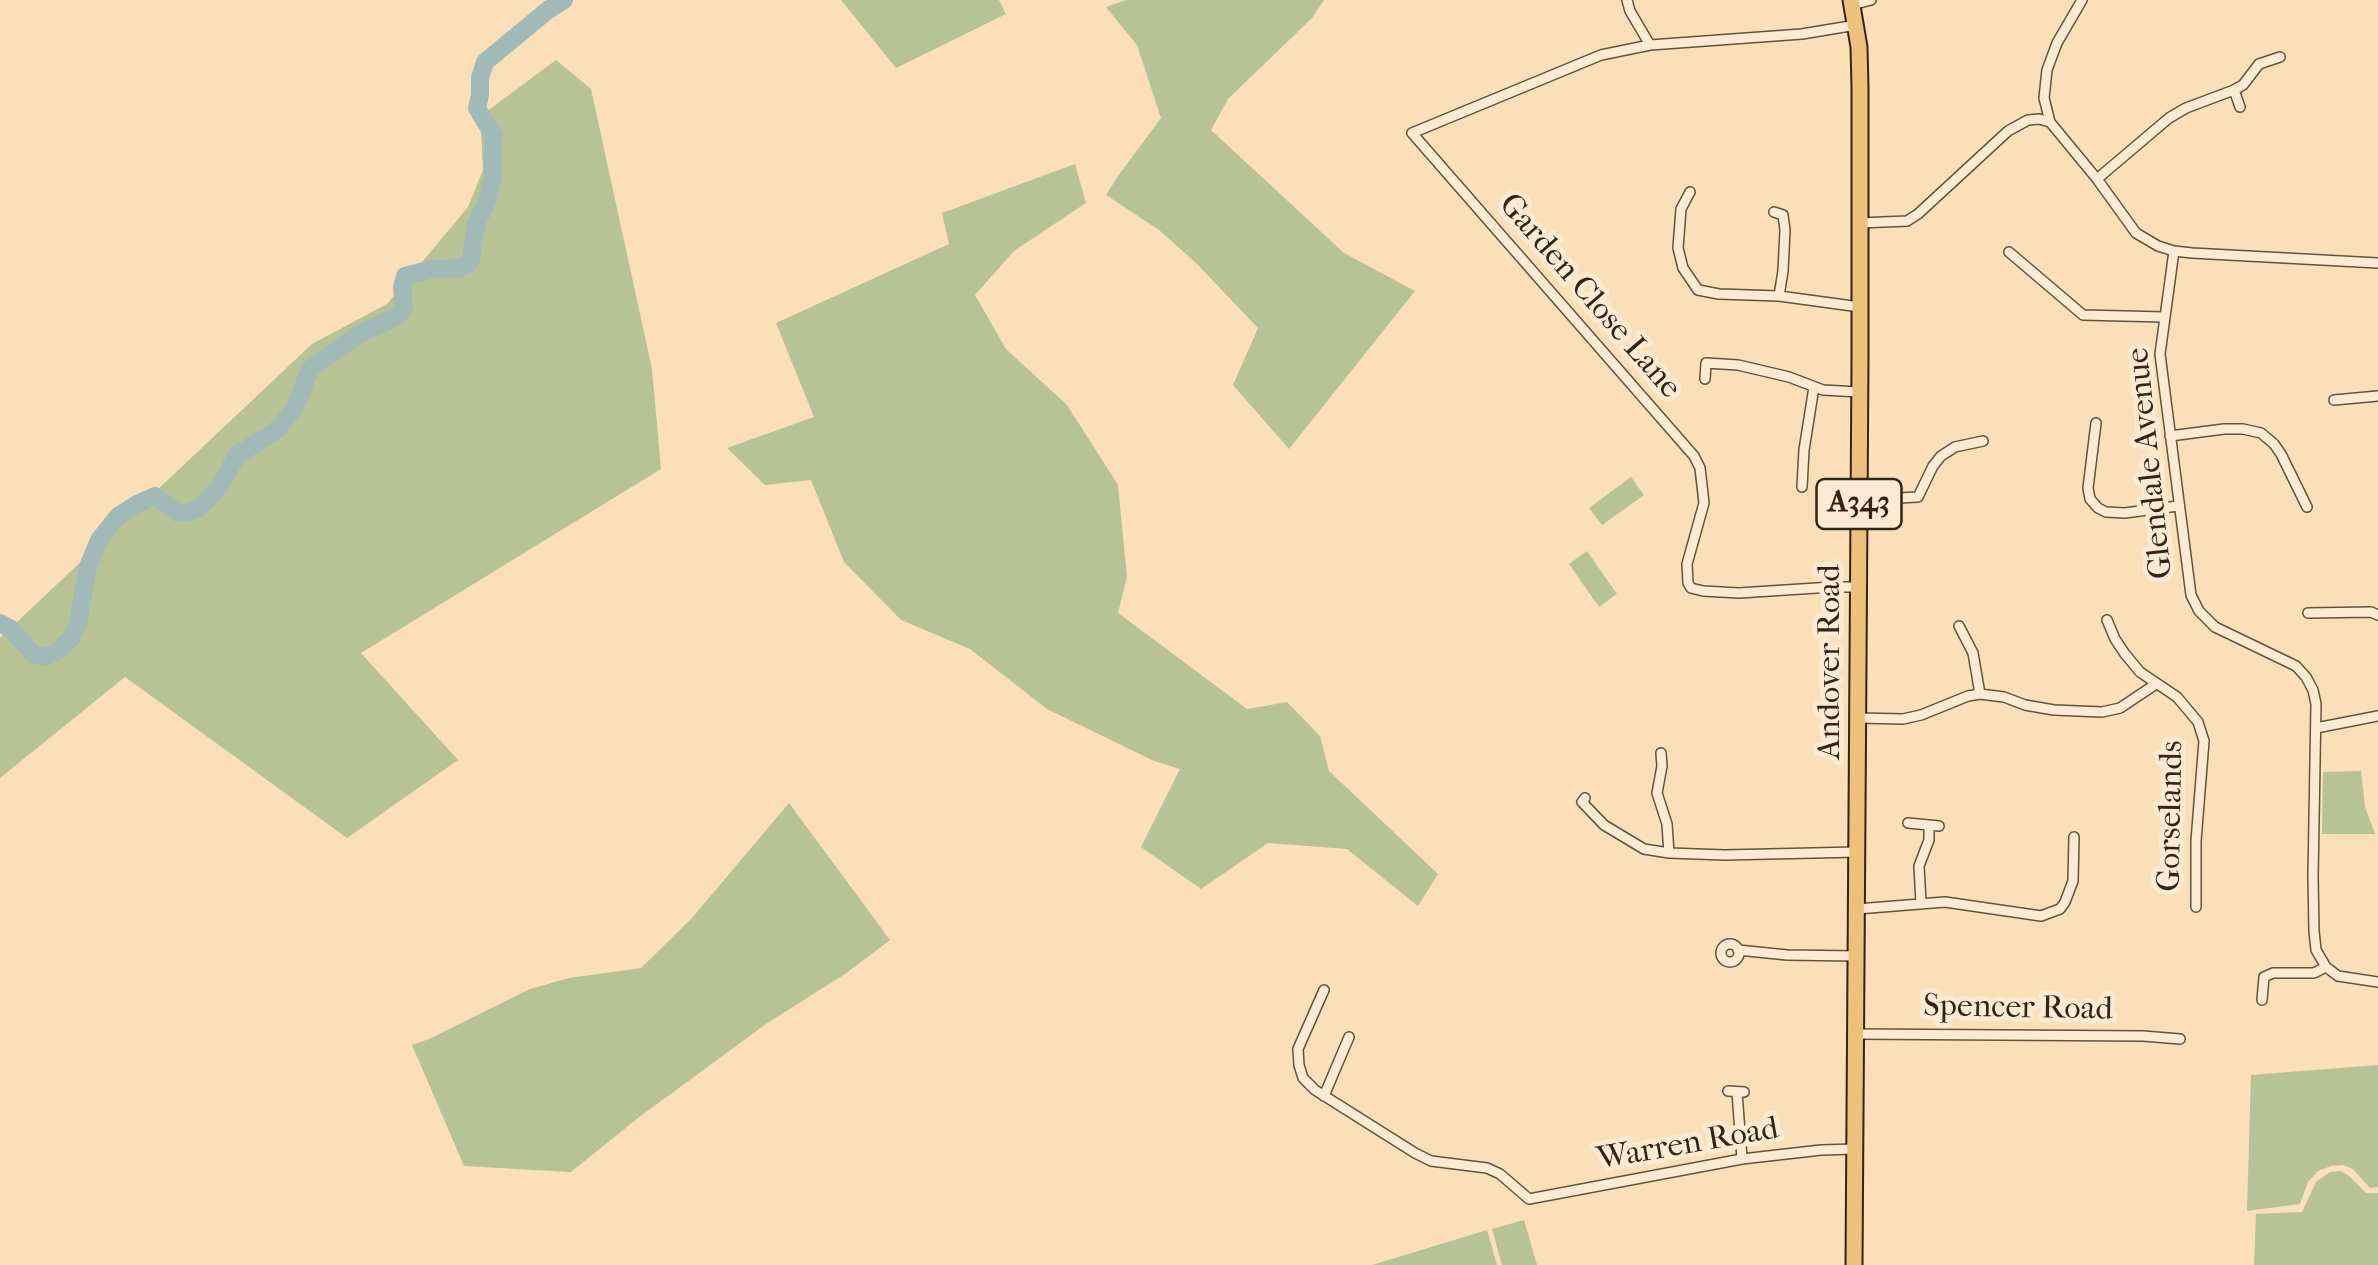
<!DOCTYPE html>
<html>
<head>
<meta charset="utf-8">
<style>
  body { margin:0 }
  canvas { display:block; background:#fadfb9 }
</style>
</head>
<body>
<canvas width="2378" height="1265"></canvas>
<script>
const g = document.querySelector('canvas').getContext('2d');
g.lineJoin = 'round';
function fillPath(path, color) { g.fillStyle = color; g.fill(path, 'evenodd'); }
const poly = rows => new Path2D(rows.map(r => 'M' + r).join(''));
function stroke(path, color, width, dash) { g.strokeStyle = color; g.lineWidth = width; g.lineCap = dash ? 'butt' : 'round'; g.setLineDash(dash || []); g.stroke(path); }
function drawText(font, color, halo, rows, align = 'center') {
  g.font = font + ' "IM FELL French Canon",serif'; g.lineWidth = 10; g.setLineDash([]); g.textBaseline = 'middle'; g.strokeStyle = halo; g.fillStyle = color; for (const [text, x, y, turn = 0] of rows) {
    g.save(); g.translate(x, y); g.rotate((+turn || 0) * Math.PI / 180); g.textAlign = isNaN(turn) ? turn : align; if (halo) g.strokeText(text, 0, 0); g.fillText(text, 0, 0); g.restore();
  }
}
fillPath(poly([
  [841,0,999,0,1006,14,896,68],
  [1126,0,1324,0,1312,18,1228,99,1211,130,1344,253,1415,291,1289,449,1233,385,1258,328,1196,263,1159,230,1106,195,1118,176,1161,118,1137,45,1106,7],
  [556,60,591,89,652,369,661,469,361,653,458,760,347,838,125,677,0,778,0,638,312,344,387,304,468,207,483,170,481,131,486,112],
  [1075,164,1086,203,1014,251,975,295,1006,349,1067,405,1118,485,1127,577,1118,613,1247,709,1287,702,1320,736,1329,771,1438,874,1418,906,1347,849,1268,843,1201,889,1141,847,1180,769,1154,761,1047,709,970,649,901,620,844,562,811,480,765,485,727,448,814,417,776,323,949,244,942,213],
  [1631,477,1644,495,1602,525,1589,508],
  [1587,551,1617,594,1599,607,1569,564],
  [2361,771,2365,807,2375,834,2322,834,2323,772],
  [789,803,890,940,845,974,766,1024,638,1118,571,1172,464,1166,412,1045,429,1039,530,989,569,978,641,968,692,918],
  [2378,1065,2378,1187,2370,1188,2353,1169,2343,1165,2331,1166,2318,1171,2308,1182,2300,1204,2247,1211,2251,1075],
  [2341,1171,2349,1176,2366,1193,2378,1193,2378,1265,2254,1265,2256,1214,2302,1212,2316,1182,2330,1172],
  [1524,1220,1537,1265,1502,1265,1492,1229],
  [1487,1230,1497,1265,1372,1265]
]), '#b7c394');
stroke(poly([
  [0,623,11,629,34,655,46,656,59,651,72,637,78,623,88,567,99,540,118,516,137,504,155,496,178,513,187,513,199,508,220,486,237,455,274,432,283,423,296,405,310,369,358,335,394,318,401,312,404,306,402,287,405,276,432,269,460,268,468,264,471,259,476,224,488,199,493,175,493,135,477,108,480,95,480,78,485,62,548,10,564,0]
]), '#a1bab8', 18);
const street = poly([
  [1627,0,1630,11,1650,45],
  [1852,5,1871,0],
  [1856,25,1802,34,1650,45,1601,55,1412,133,1694,456,1700,468,1704,503,1687,564,1688,583,1691,588,1703,591,1739,593,1832,587,1859,587],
  [2234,90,2240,107],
  [2050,122,2044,98,2047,70,2057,43,2082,0],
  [2097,179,2169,118,2186,108,2234,90,2243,85,2259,64,2280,57],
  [1690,192,1681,209,1678,248,1683,268,1698,290,1719,294,1779,296,1860,307],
  [1774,212,1783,215,1785,230,1783,271,1779,296],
  [1860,223,1907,221,1918,214,2008,131,2028,120,2039,119,2050,122,2097,179,2136,233,2158,246,2174,251,2192,253,2378,263],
  [2174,251,2160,354,2191,595,2199,611,2215,627,2296,666,2306,677,2313,690,2316,704,2313,877,2314,931,2316,950,2326,967,2338,976,2378,982],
  [2009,252,2083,315,2164,317],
  [1705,379,1706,363,1738,365,1789,377,1823,390,1859,392],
  [2334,400,2378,396],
  [2096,423,2088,488,2090,499,2098,508,2106,512,2125,513,2178,506],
  [2170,436,2224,429,2243,429,2261,433,2274,444,2281,454,2307,507],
  [1802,487,1804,450,1814,387],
  [1859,500,1918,497,1933,466,1941,456,1955,447,1983,441],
  [2308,613,2371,612,2378,615],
  [2107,620,2115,639,2125,654,2140,672,2177,697,2198,722,2204,741,2196,841,2196,907],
  [1959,626,1973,653,1980,694],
  [1858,718,1903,719,1921,715,1968,696,1980,694,2004,697,2025,705,2054,710,2102,712,2120,708,2156,684],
  [2316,728,2378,716],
  [1661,753,1662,766,1657,793,1667,824,1669,853],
  [1585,798,1582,802,1604,825,1644,849,1669,853,1725,855,1857,852],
  [1908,823,1939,826],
  [1921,903,1919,866,1929,840,1929,827],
  [1857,909,1945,902,2041,916,2060,909,2065,902,2073,881,2074,837],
  '1721 953a9 9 0 1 1 18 0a9 9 0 1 1-18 0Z',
  [1738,950,1787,955,1856,956],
  [1324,990,1298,1049,1299,1065,1303,1078,1315,1090,1415,1153,1431,1161,1487,1168,1500,1174,1529,1199,1742,1159,1821,1150,1856,1149],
  [2262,1000,2264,977,2273,973,2314,973,2326,967],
  [1856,1034,2143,1036,2180,1039],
  [1728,1091,1744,1092],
  [1737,1092,1742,1159],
  [1324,1096,1349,1037]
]);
const primary = poly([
  [1851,0,1859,47,1860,87,1860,360,1854,1265]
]);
stroke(street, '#63543f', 12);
stroke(primary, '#312516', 19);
stroke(street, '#fcead2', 9);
stroke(primary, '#edc07c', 15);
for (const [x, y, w] of [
  [1859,504,85]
]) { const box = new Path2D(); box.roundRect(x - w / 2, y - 25, w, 50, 8); g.fillStyle = '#fcead2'; g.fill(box); stroke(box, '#312516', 2.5); }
drawText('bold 30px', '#312516', null, [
  ["A343",1859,504]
]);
drawText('32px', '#312516', '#fcead2', [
  ["Garden Close Lane",1589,297,49],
  ["Glendale Avenue",2151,463,-96],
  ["Andover Road",1831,662,-90],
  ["Gorselands",2172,816,-89],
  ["Spencer Road",2018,1009,1],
  ["Warren Road",1688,1145,-10]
]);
</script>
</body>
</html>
